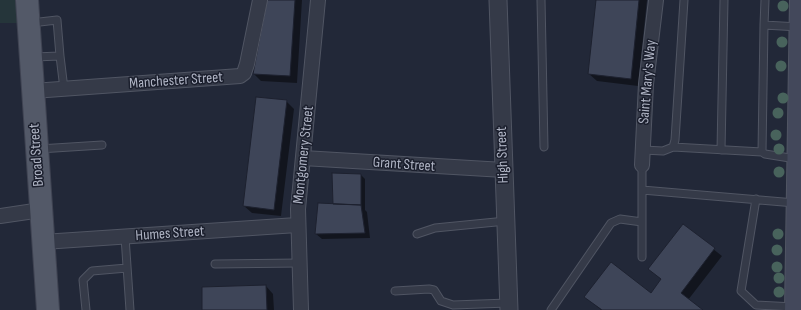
<!DOCTYPE html>
<html>
<head>
<meta charset="utf-8">
<style>
  body { margin:0 }
  canvas { display:block; background:#222838 }
</style>
</head>
<body>
<canvas width="801" height="310"></canvas>
<script>
const g = document.querySelector('canvas').getContext('2d');
g.lineJoin = 'round';
function fillPath(path, color) { g.fillStyle = color; g.fill(path, 'evenodd'); }
const poly = rows => new Path2D(rows.map(r => 'M' + r).join(''));
function stroke(path, color, width, dash) { g.strokeStyle = color; g.lineWidth = width; g.lineCap = dash ? 'butt' : 'round'; g.setLineDash(dash || []); g.stroke(path); }
function drawText(font, color, halo, rows, align = 'center') {
  g.font = font + ' "Sofia Sans Condensed",sans-serif'; g.lineWidth = 3; g.setLineDash([]); g.textBaseline = 'middle'; g.strokeStyle = halo; g.fillStyle = color; for (const [text, x, y, turn = 0] of rows) {
    g.save(); g.translate(x, y); g.rotate((+turn || 0) * Math.PI / 180); g.textAlign = isNaN(turn) ? turn : align; if (halo) g.strokeText(text, 0, 0); g.fillText(text, 0, 0); g.restore();
  }
}
fillPath(poly([
  [0,0,27,0,28,23,0,23]
]), '#25353a');
fillPath(poly([
  [268,0,302,0,297,83,261,81,254,74],
  [597,0,647,0,638,86,597,81,589,74],
  [286,101,294,109,281,216,252,213,244,206],
  [361,175,365,179,365,210,367,212,370,238,322,239,316,234,334,205],
  [683,225,722,256,688,300,701,310,601,310,585,296,651,294,662,280,649,269],
  [266,286,273,294,274,310,203,310,203,288]
]), '#0007');
const building = poly([
  [267,0,295,0,290,76,253,74,267,0],
  [596,0,639,0,631,79,588,74,596,0],
  [256,97,287,100,274,210,243,206,256,97],
  [332,173,361,174,361,205,333,204,332,173],
  [318,203,361,205,365,233,315,234,318,203],
  [683,224,715,248,681,293,703,310,602,310,584,297,611,262,651,293,661,279,648,269,683,224],
  [266,285,267,310,202,310,202,287,266,285]
]);
fillPath(building, '#3e4558');
stroke(building, '#1d212f', 1);
const service = poly([
  [541,0,544,147],
  [765,0,764,25,799,27],
  [31,23,57,20,60,56],
  [764,25,762,152,765,154,796,159],
  [34,57,60,56,64,89],
  [673,147,762,152],
  [39,149,102,145],
  [643,150,663,151,673,147,675,140,684,0],
  [721,150,724,0],
  [642,165,642,257],
  [642,190,795,203],
  [756,199,741,291,756,305,794,307],
  [417,234,435,228,506,221],
  [125,237,130,310],
  [215,264,299,263],
  [395,291,429,289,434,290,441,301,453,305,508,303],
  [86,310,83,280,92,271,127,268],
  [551,310,611,223,620,219,642,222]
]);
const minor = poly([
  [33,91,240,76,244,73,247,64,260,0],
  [303,158,504,170],
  [642,165,646,84,656,0],
  [0,216,41,210],
  [43,242,297,225],
  [301,310,298,209,318,0]
]);
const tertiary = poly([
  [498,0,509,310]
]);
const secondary = poly([
  [795,310,800,0]
]);
const primary = poly([
  [27,0,48,310]
]);
stroke(service, '#505563', 9);
stroke(minor, '#505563', 16);
stroke(tertiary, '#505563', 19);
stroke(secondary, '#505563', 22);
stroke(primary, '#3f4352', 24);
stroke(service, '#353a48', 7);
stroke(minor, '#353a48', 14);
stroke(tertiary, '#353a48', 17);
stroke(secondary, '#43485b', 20);
stroke(primary, '#535968', 22);
g.fillStyle = '#48635c';
for (const [x, y] of [
  [783,6],
  [782,42],
  [781,66],
  [783,98],
  [778,113],
  [776,135],
  [779,149],
  [779,172],
  [778,234],
  [777,250],
  [777,267],
  [779,278],
  [779,292]
]) { g.beginPath(); g.arc(x, y, 5.5, 0, 2 * Math.PI); g.fill(); }
drawText('15px', '#b0b5c5', '#1b1f2d', [
  ["Manchester Street",176,81,-4],
  ["Saint Mary's Way",648,82,-85],
  ["Broad Street",37,155,-94],
  ["Montgomery Street",304,155,-84],
  ["High Street",503,155,-92],
  ["Grant Street",404,165,4],
  ["Humes Street",170,234,-4]
]);
</script>
</body>
</html>
